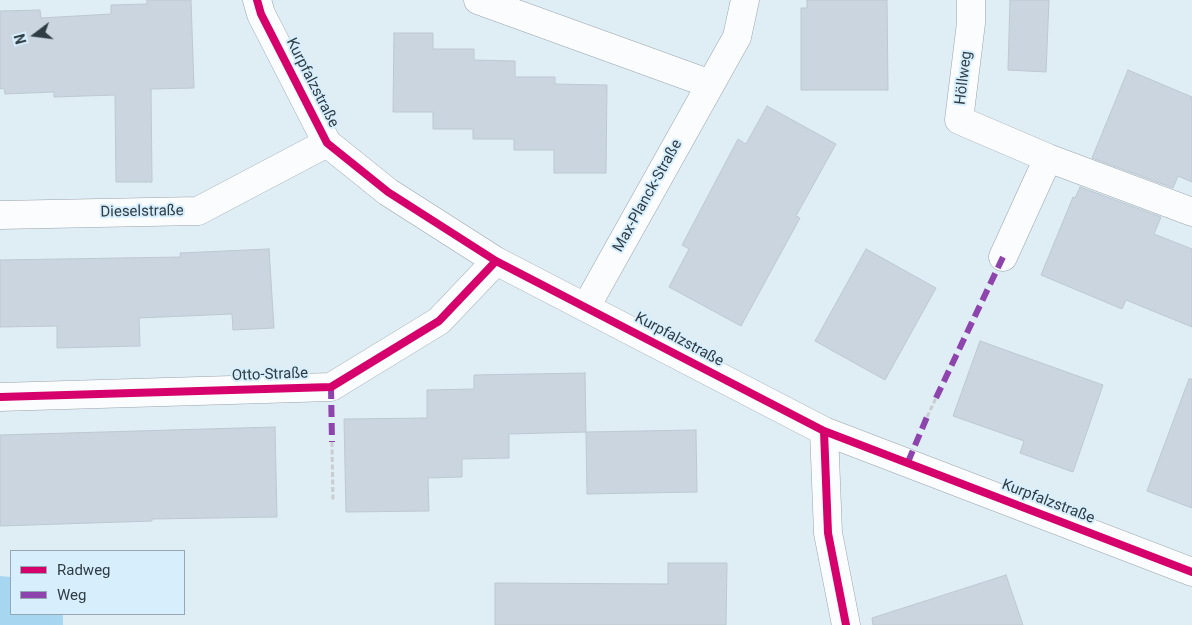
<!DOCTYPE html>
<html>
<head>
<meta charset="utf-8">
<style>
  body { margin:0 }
  #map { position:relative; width:1192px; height:625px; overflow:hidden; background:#dfedf5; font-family:Roboto,sans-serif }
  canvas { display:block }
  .legend { position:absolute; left:10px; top:550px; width:175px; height:65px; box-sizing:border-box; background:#d7effd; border:1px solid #94a7b3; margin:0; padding:6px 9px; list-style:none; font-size:15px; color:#303c43 }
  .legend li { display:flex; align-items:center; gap:10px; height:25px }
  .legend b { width:25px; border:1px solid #94a7b3 }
  .north { position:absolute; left:10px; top:10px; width:50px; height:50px; -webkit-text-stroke:4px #d7effd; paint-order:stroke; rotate:255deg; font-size:14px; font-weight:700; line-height:20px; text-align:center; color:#303c43 }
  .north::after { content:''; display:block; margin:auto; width:18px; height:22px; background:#303c43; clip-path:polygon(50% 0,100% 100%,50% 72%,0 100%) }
</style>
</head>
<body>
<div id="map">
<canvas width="1192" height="625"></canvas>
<ul class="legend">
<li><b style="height:6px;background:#d6006c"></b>Radweg</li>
<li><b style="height:6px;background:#8e44ad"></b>Weg</li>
</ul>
<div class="north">N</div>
</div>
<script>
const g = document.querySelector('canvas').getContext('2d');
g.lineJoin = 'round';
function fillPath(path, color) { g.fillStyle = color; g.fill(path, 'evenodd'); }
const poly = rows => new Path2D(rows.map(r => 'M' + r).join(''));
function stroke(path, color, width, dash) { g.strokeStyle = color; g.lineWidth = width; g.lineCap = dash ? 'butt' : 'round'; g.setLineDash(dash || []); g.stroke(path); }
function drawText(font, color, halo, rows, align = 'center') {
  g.font = font + ' Roboto,sans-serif'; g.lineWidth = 4; g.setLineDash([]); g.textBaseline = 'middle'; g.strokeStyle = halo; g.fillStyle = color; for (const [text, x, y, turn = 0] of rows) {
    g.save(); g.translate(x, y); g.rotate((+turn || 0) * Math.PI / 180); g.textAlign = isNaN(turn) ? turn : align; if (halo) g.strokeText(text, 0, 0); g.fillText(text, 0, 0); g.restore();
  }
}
fillPath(poly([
  [0,576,11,577,11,614,63,614,63,625,0,625]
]), '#a7d6f1');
const building = poly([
  [147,0,191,0,194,88,151,89,152,182,116,182,115,95,54,97,54,92,5,94,4,88,0,89,0,11,40,10,41,18,111,14,111,5,147,4,147,0],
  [807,0,887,0,888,90,801,90,801,8,807,8,807,0],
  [1010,0,1049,0,1046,72,1008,70,1010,0],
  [394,33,433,33,433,49,474,49,474,60,515,61,515,77,555,77,555,84,607,85,606,173,554,173,554,150,514,150,514,139,473,139,473,129,433,129,433,112,393,112,394,33],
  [1128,70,1192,97,1192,182,1178,176,1173,188,1092,158,1128,70],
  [767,106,836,144,796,216,800,218,741,326,669,287,689,249,682,245,738,139,746,144,767,106],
  [1080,187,1161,217,1154,234,1192,249,1192,327,1126,300,1122,309,1041,275,1073,197,1075,198,1080,187],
  [269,249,274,328,233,330,232,314,139,318,140,346,57,348,57,326,0,327,0,260,181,257,180,253,269,249],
  [866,249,936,288,885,380,815,341,866,249],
  [980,341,1103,385,1073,472,1020,453,1024,441,953,416,980,341],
  [585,373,586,432,509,434,509,458,462,459,462,477,428,478,429,511,346,512,344,419,427,418,427,390,474,389,474,375,585,373],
  [1189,379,1192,379,1192,508,1147,491,1189,379],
  [275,427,277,517,152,519,152,521,0,526,0,435,275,427],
  [696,430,697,492,587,494,586,432,696,430],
  [668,563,727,563,726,625,495,625,495,583,668,584,668,563],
  [1006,575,1023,625,873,625,872,618,1006,575]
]);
fillPath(building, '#cad5e0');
stroke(building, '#bec8d0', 1);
const minor = poly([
  [257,0,261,14,327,143,388,192,496,261,824,431,1192,572],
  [478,0,710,84],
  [971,0,971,23,959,120,1048,158,1192,212],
  [0,215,198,211,327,143],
  [1003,257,1048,158],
  [586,307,737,37,745,0],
  [0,397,331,387,439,321,496,261],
  [824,431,828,533,846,625]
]);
stroke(minor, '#99a4ab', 29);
stroke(poly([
  [927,417,936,398],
  [332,442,333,501]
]), '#c9cdd1', 3, [5, 2.5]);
stroke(minor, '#fafcfe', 28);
stroke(poly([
  [331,387,332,442],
  [936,398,1003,257],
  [908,462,927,417]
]), '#8e44ad', 6, [12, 6]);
stroke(poly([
  [257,0,261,14,327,143,388,192,496,261,824,431,1192,572],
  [0,397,331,387,439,321,496,261],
  [824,431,828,533,846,625]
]), '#d6006c', 8);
drawText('15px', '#303c43', '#d7effd', [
  ["Höllweg",964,78,-83],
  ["Kurpfalzstraße",312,83,63],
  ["Max-Planck-Straße",648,196,-61],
  ["Dieselstraße",142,212,-1],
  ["Kurpfalzstraße",679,340,28],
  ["Otto-Straße",270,375,-2],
  ["Kurpfalzstraße",1048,502,21]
]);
</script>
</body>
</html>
